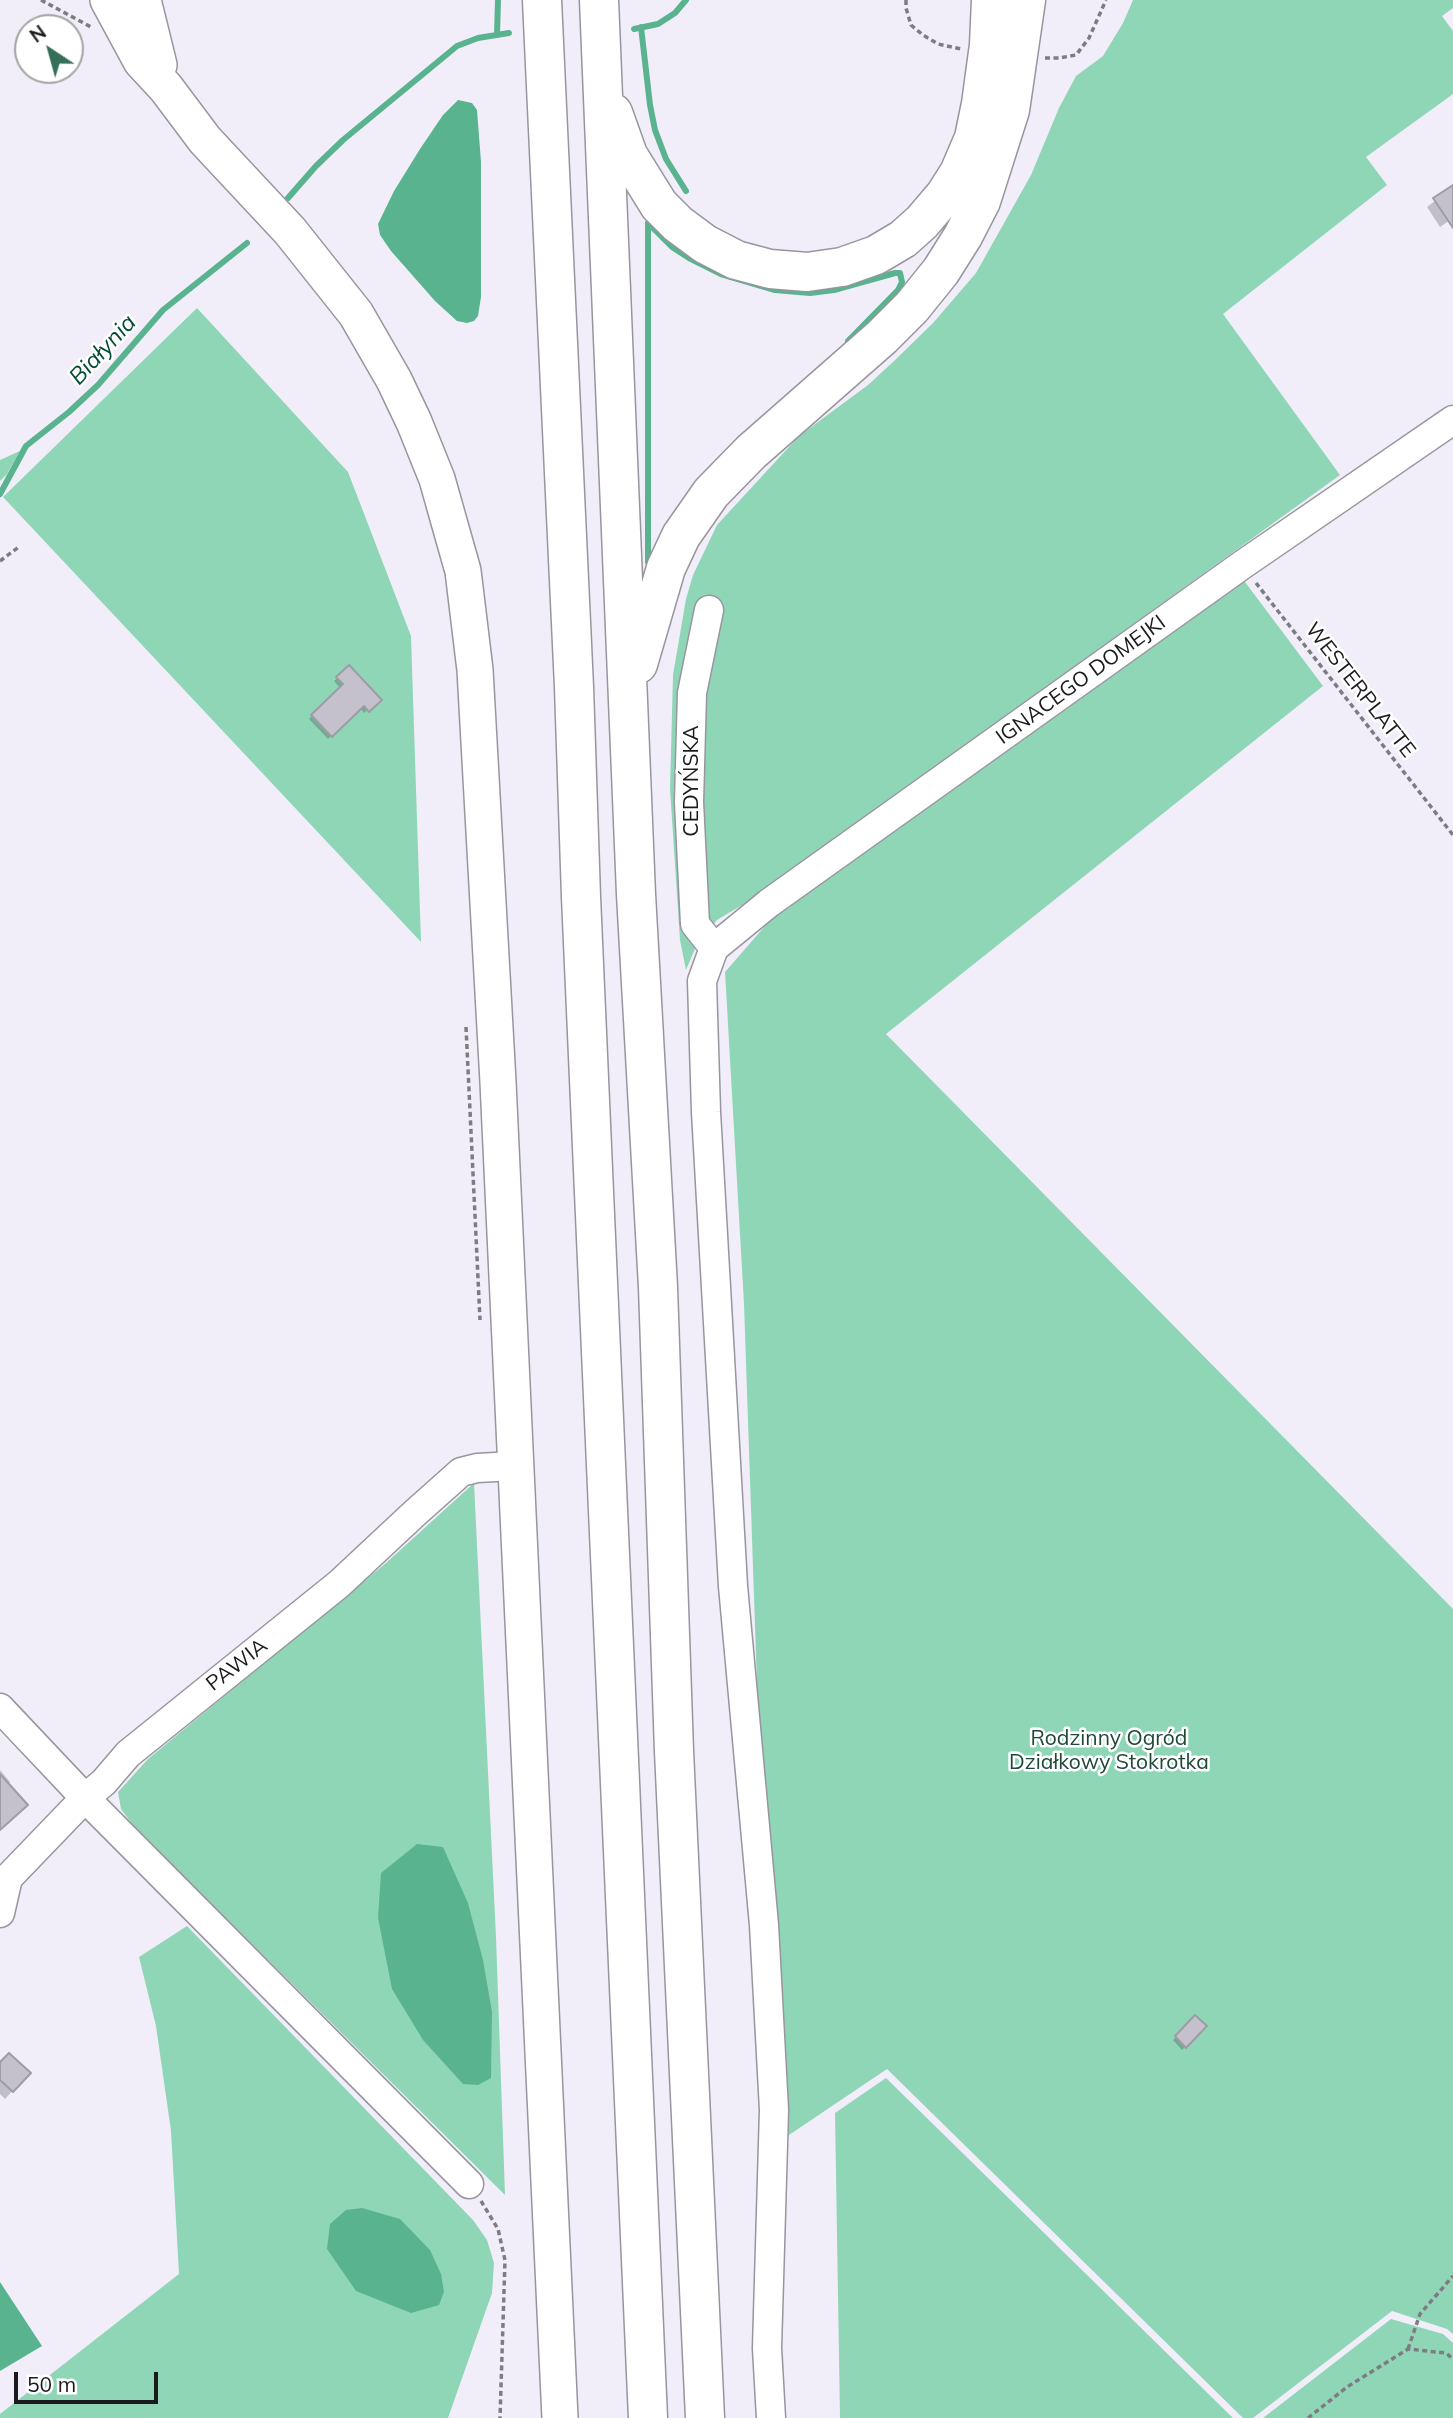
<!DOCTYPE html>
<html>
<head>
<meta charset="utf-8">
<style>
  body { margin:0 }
  #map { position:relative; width:1453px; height:2418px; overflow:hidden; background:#f1eef9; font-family:Mulish,sans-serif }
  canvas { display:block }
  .north { position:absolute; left:14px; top:14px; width:70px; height:70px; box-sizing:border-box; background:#fff; border:2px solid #a4a3a5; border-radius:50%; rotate:324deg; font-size:19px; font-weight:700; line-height:28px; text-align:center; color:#1b1a1e }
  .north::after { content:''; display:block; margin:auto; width:24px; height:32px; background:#366f58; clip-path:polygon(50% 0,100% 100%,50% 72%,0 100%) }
  .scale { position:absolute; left:14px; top:2372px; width:144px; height:32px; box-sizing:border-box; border:4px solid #1b1a1e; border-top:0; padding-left:9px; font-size:21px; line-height:24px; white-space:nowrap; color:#1b1a1e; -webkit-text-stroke:5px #fff; paint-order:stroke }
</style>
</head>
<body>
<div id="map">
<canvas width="1453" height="2418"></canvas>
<div class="north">N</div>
<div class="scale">50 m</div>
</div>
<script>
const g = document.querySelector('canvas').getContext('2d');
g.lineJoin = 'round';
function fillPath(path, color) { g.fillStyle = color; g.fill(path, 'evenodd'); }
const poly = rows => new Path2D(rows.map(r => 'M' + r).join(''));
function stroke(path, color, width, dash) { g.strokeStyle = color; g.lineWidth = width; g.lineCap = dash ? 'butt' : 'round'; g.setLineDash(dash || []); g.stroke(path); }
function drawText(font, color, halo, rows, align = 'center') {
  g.font = font + ' Mulish,sans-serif'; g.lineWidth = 5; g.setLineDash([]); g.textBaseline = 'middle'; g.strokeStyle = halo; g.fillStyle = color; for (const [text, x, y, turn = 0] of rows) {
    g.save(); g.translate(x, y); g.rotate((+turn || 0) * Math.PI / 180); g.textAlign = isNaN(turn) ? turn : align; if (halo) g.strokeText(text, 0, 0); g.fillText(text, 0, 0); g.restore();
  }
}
fillPath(poly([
  [1133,0,1453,0,1453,8,1442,16,1453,31,1453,94,1366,157,1387,185,1223,314,1340,475,754,898,717,920,697,944,686,970,680,940,670,789,673,675,686,599,693,575,717,525,799,436,868,385,893,362,933,323,976,273,1031,175,1059,108,1076,76,1103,56,1123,23],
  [197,308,348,472,411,636,421,942,3,497],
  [20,451,7,474,0,481,0,460],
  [1242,578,1323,686,886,1034,1453,1609,1453,2334,1447,2329,1392,2311,1253,2418,1243,2418,887,2069,786,2137,766,1785,758,1714,744,1304,725,972,772,918],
  [474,1483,496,1937,505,2195,135,1828,121,1809,118,1792,148,1759,386,1563],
  [187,1926,473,2220,487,2240,494,2263,492,2293,448,2418,0,2418,0,2414,179,2274,171,2131,156,2026,139,1957],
  [886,2078,1233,2418,840,2418,835,2113],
  [1391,2319,1443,2334,1453,2343,1453,2418,1263,2418]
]), '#8fd6b7');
fillPath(poly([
  [458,100,472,103,477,110,481,162,481,297,478,316,474,321,467,323,457,321,435,301,391,251,380,235,378,224,394,191,420,149,443,115],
  [417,1844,443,1847,468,1903,483,1960,492,2012,491,2078,478,2085,463,2084,423,2040,392,1989,378,1918,381,1873],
  [362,2208,400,2219,430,2250,441,2274,444,2292,439,2305,411,2313,356,2291,327,2249,330,2224,346,2210],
  [0,2282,42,2346,0,2371]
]), '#5ab38f');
fillPath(poly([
  [1453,187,1453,218,1440,227,1427,207],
  [349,667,379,700,364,713,360,708,328,739,309,719,341,689,334,681],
  [0,1770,10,1782,7,1785,0,1829],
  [1195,2017,1205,2026,1182,2050,1173,2040],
  [0,2064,29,2073,5,2099,0,2094]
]), '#0003');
stroke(poly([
  [641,27,650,105,655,130,666,159,686,191],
  [634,29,658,24,675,13,686,0],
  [497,35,498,0],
  [288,198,316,166,343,140,457,46,478,38,509,33],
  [648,223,648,562,651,557],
  [648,223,672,247,689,258,721,274,775,290,810,293,834,290,895,273,900,273,902,282,898,290,848,341],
  [0,494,26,446,69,412,98,385,163,310,247,243]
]), '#5ab38f', 6);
const building = poly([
  [1453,185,1453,228,1433,198,1453,185],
  [349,665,382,700,369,712,364,706,332,737,311,715,343,684,336,677,349,665],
  [0,1774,28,1805,0,1830,0,1774],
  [1195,2015,1207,2026,1186,2048,1175,2036,1195,2015],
  [9,2053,31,2073,13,2092,0,2080,0,2062,9,2053]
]);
fillPath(building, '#c4c1cc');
stroke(building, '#9e9ca6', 2);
const minor = poly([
  [709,610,692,693,689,802,695,924,714,948],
  [714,948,702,981,706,1112,733,1586,764,1925,774,2110,767,2348,771,2418],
  [714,948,769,903,1242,565,1453,420],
  [0,1708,85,1798,469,2184],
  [0,1913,8,1878,85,1798,104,1782,128,1754,339,1584,415,1513,461,1472,477,1468,514,1466]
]);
const major = poly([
  [108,0,141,61,166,88,205,140,290,231,356,314,394,380,414,422,437,479,463,571,475,670,498,1082,560,2418],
  [143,0,159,65]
]);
const highway = poly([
  [542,0,574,687,581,897,648,2418],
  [599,0,636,894,658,1287,674,1751,705,2418],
  [613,113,628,155,659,205,678,224,705,244,736,260,770,269,807,272,842,267,876,255,903,239,922,222,945,195,959,173,974,138,981,104,989,45,991,0],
  [638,664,666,568,681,536,711,493,751,452,882,337,912,307,941,271,963,236,981,201,1010,110,1026,0]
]);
stroke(minor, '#98959f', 31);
stroke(major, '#98959f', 38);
stroke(highway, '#98959f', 41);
stroke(poly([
  [41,0,91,27],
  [906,0,906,8,911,25,923,35,938,44,961,49],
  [1045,58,1059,58,1076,55,1089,38,1106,0],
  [0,561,20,546],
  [1256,583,1453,835],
  [466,1027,480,1320],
  [481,2201,498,2229,505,2260,500,2418],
  [1408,2349,1420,2314,1453,2276],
  [1308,2418,1347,2387,1408,2349,1446,2353,1453,2359]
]), '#7e7c83', 3.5, [5, 3.5]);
stroke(minor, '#fff', 28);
stroke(major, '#fff', 35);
stroke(highway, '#fff', 38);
drawText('21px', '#1b1a1e', '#fff', [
  ["IGNACEGO DOMEJKI",1081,680,-36],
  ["WESTERPLATTE",1360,690,52],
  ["CEDYŃSKA",692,781,-90],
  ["PAWIA",237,1665,-38]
]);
drawText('21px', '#204737', '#fff', [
  ["Rodzinny Ogród",1109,1739],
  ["Działkowy Stokrotka",1109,1763]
]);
drawText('italic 23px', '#004d36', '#fff', [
  ["Białynia",103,350,-47]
]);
</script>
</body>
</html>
